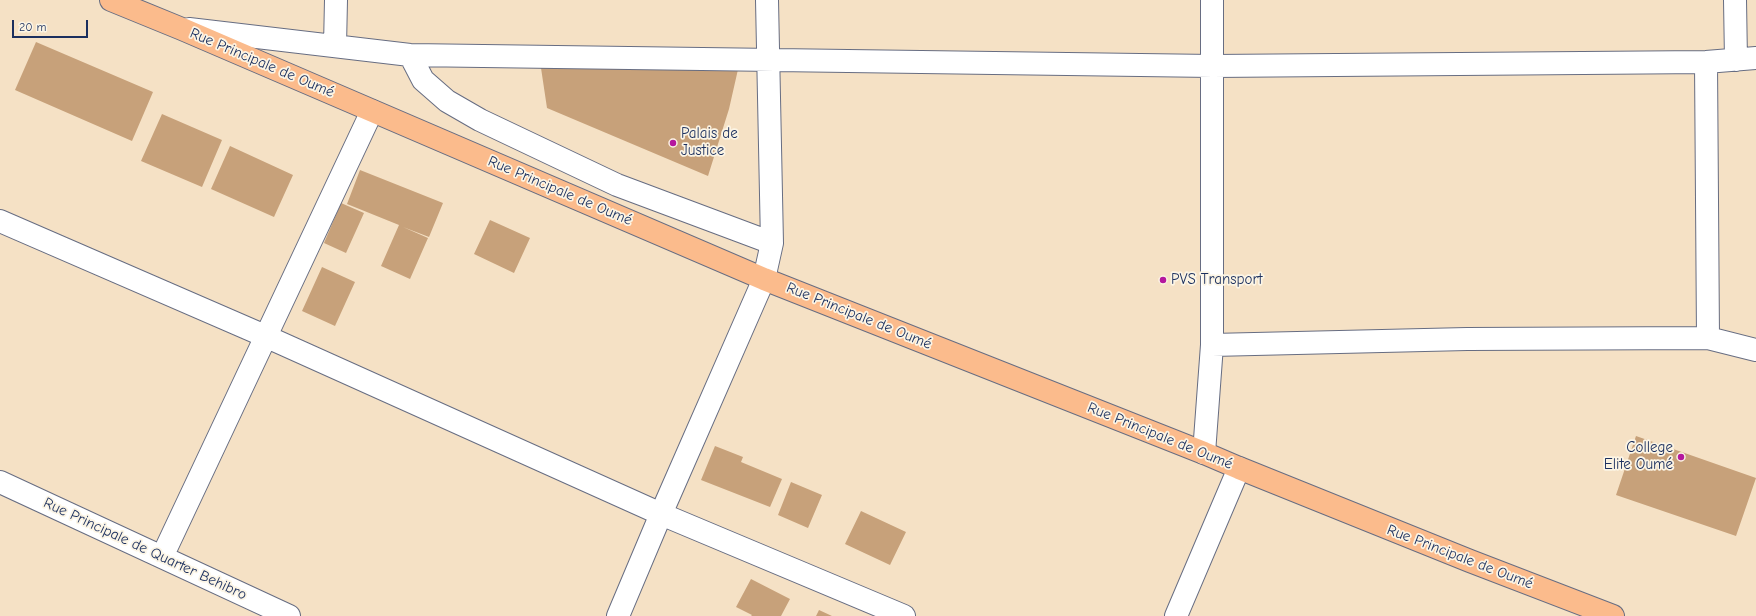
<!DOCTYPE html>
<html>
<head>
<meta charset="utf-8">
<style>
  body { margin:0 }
  #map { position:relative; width:1756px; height:616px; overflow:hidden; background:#f5e1c5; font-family:"Comic Neue",sans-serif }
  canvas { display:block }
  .scale { position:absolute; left:12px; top:20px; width:76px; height:18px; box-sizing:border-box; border:2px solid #1b2f5e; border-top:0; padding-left:5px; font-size:12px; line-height:14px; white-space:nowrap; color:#1b2f5e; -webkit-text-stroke:3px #fcf5e5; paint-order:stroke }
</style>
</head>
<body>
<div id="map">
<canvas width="1756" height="616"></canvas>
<div class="scale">20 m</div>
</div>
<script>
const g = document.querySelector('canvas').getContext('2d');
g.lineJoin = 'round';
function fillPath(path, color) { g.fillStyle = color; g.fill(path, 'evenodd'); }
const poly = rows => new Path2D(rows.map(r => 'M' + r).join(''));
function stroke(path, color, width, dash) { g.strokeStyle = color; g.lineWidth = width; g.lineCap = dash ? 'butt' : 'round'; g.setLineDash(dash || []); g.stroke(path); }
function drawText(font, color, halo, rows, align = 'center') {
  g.font = font + ' "Comic Neue",sans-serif'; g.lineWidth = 3.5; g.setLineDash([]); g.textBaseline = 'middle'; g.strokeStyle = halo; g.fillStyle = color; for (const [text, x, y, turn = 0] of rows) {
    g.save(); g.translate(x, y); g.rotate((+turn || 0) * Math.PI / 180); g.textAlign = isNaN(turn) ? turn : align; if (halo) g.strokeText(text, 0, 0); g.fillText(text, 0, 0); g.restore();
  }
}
fillPath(poly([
  [36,42,153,92,132,141,15,90],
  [739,65,729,109,708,176,547,108,541,68],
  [162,114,222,140,202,187,141,161],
  [230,146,293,175,274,217,211,189],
  [360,170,443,203,429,237,403,227,428,238,410,279,381,266,399,225,347,204],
  [341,203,364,213,346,253,324,243],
  [490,220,530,238,514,273,474,254],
  [322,267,355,282,335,326,302,311],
  [1636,436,1756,478,1736,536,1616,495],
  [715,446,743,457,741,462,782,479,770,507,701,480],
  [791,482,822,495,808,528,778,515],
  [861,511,906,532,890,565,845,544],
  [751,579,790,599,781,616,751,616,752,615,736,607],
  [819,610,832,616,816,616]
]), '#c7a17a');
const street = poly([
  [1735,0,1736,60],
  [189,29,410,55,1213,66,1706,62,1756,58],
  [335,46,336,0],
  [410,55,423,80,447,101,480,120,617,185,772,243],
  [1706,62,1708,338],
  [0,221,265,336,661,514,904,616],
  [1212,345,1467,339,1708,338,1756,350],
  [1204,453,1212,345,1212,0],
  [0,482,289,616],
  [162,557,372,111],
  [618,616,661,514,764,279,772,243,767,0],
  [1176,616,1239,468]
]);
const primary = poly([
  [111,0,182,29,764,279,1204,453,1239,468,1470,561,1613,616]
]);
stroke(street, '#676d82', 24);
stroke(primary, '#676d82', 24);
stroke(street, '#fff', 22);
stroke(primary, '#fbbb8c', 22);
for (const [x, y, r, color] of [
  [673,143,4,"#b5179e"],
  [1163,280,4,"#b5179e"],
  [1681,457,4,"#b5179e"]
]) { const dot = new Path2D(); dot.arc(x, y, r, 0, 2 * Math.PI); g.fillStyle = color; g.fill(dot); stroke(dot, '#fcf5e5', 1.5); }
drawText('15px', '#1b2f5e', '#fcf5e5', [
  ["Rue Principale de Oumé",262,63,23],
  ["Rue Principale de Oumé",560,191,23],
  ["Rue Principale de Oumé",859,316,22],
  ["Rue Principale de Oumé",1160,436,22],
  ["Rue Principale de Quarter Behibro",145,549,25],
  ["Rue Principale de Oumé",1460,557,21]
]);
drawText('15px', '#1b2f5e', '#fcf5e5', [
  ["Palais de",681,134],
  ["Justice",681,151],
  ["PVS Transport",1171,280],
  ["College",1673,448,"right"],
  ["Elite Oumé",1673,465,"right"]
], 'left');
</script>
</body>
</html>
